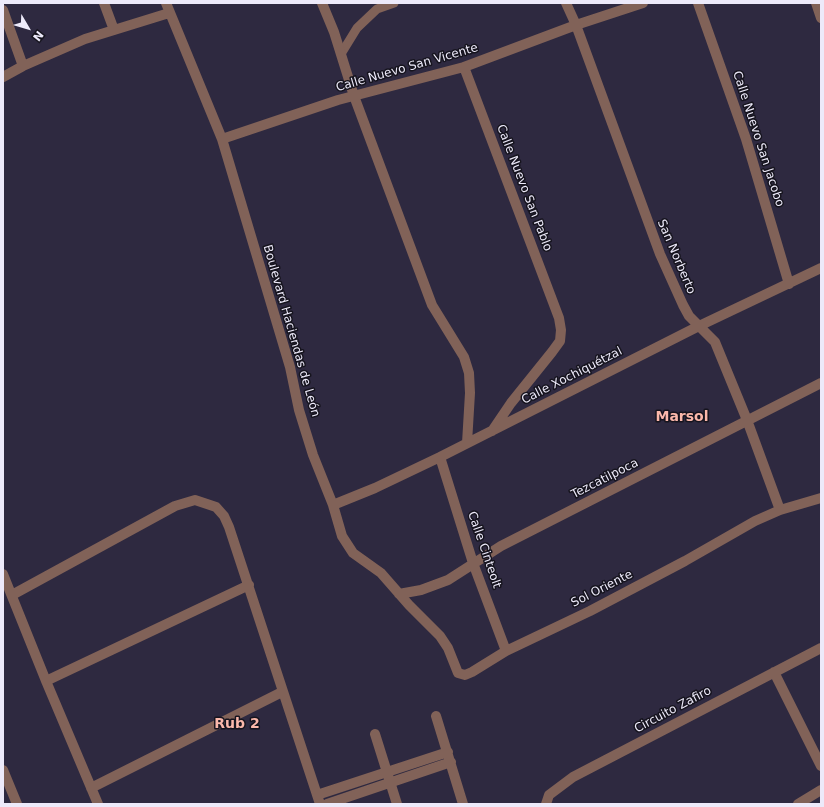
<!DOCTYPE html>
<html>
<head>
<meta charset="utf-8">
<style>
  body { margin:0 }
  #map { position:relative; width:824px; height:807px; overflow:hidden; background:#2e2940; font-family:"DejaVu Sans",sans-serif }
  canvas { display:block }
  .frame { position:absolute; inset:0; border:4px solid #edeafa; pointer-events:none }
  .north { position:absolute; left:8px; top:8px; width:40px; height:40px; -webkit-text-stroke:3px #16141e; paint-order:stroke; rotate:128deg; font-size:11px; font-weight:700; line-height:16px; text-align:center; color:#edeafa }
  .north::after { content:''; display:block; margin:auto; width:14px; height:18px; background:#edeafa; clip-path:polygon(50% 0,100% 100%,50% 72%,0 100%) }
</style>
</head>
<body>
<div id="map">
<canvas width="824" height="807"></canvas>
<div class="frame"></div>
<div class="north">N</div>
</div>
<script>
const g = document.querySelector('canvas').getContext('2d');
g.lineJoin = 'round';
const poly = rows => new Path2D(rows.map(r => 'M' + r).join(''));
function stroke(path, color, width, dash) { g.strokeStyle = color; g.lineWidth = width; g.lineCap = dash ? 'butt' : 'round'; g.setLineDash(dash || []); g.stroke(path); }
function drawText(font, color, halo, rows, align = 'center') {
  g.font = font + ' "DejaVu Sans",sans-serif'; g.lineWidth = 3; g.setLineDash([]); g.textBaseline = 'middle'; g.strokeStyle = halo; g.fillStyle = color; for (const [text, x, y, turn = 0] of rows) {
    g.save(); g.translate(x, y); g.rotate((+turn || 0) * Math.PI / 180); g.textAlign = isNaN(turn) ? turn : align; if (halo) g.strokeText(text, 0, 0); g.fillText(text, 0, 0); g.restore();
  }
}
stroke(poly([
  [341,54,357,28,377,9,394,3]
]), '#816258', 9);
stroke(poly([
  [104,3,114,30],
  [166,3,222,139,290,367,299,410,313,455,333,505,342,536,353,553,381,573,409,605,440,636,448,648,458,673,465,675,472,672,506,651,590,611,685,561,755,521,780,510,821,498],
  [322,3,334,32,354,96,432,305,464,357,469,373,470,393,467,443],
  [566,3,576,25,660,254,683,305,689,316,715,342,747,420,780,510],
  [698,3,746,139,789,284],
  [816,3,821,18],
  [3,10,23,66],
  [464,67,559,318,561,330,560,341,552,352,511,403,492,431],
  [3,77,23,66,85,39,169,13],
  [222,139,338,100,464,67,576,25,643,3],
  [440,457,473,563,506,651],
  [333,505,375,488,440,457,699,326,821,268],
  [3,574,46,681,98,804],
  [399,594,421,590,448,580,501,546,821,383],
  [12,595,175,506,195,500,216,507,224,516,229,527,320,804],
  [774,672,821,766],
  [46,681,249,585],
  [436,716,463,804],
  [375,734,397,804],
  [3,770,17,804],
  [91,788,282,692],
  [317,795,448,752],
  [327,804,451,762],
  [546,804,549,795,573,777,821,648],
  [798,804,821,790]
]), '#816258', 10);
drawText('12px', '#edeafa', '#16141e', [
  ["Calle Nuevo San Vicente",407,68,-16],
  ["Calle Nuevo San Jacobo",758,139,72],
  ["Calle Nuevo San Pablo",524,188,69],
  ["San Norberto",676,257,67],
  ["Boulevard Haciendas de León",291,331,74],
  ["Calle Xochiquétzal",572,376,-27],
  ["Tezcatilpoca",605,479,-27],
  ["Calle Cinteolt",484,550,71],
  ["Sol Oriente",602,589,-27],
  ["Circuito Zafiro",673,710,-28]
]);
drawText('bold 14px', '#fbb8ab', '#16141e', [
  ["Marsol",682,417],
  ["Rub 2",237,724]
]);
</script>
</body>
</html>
